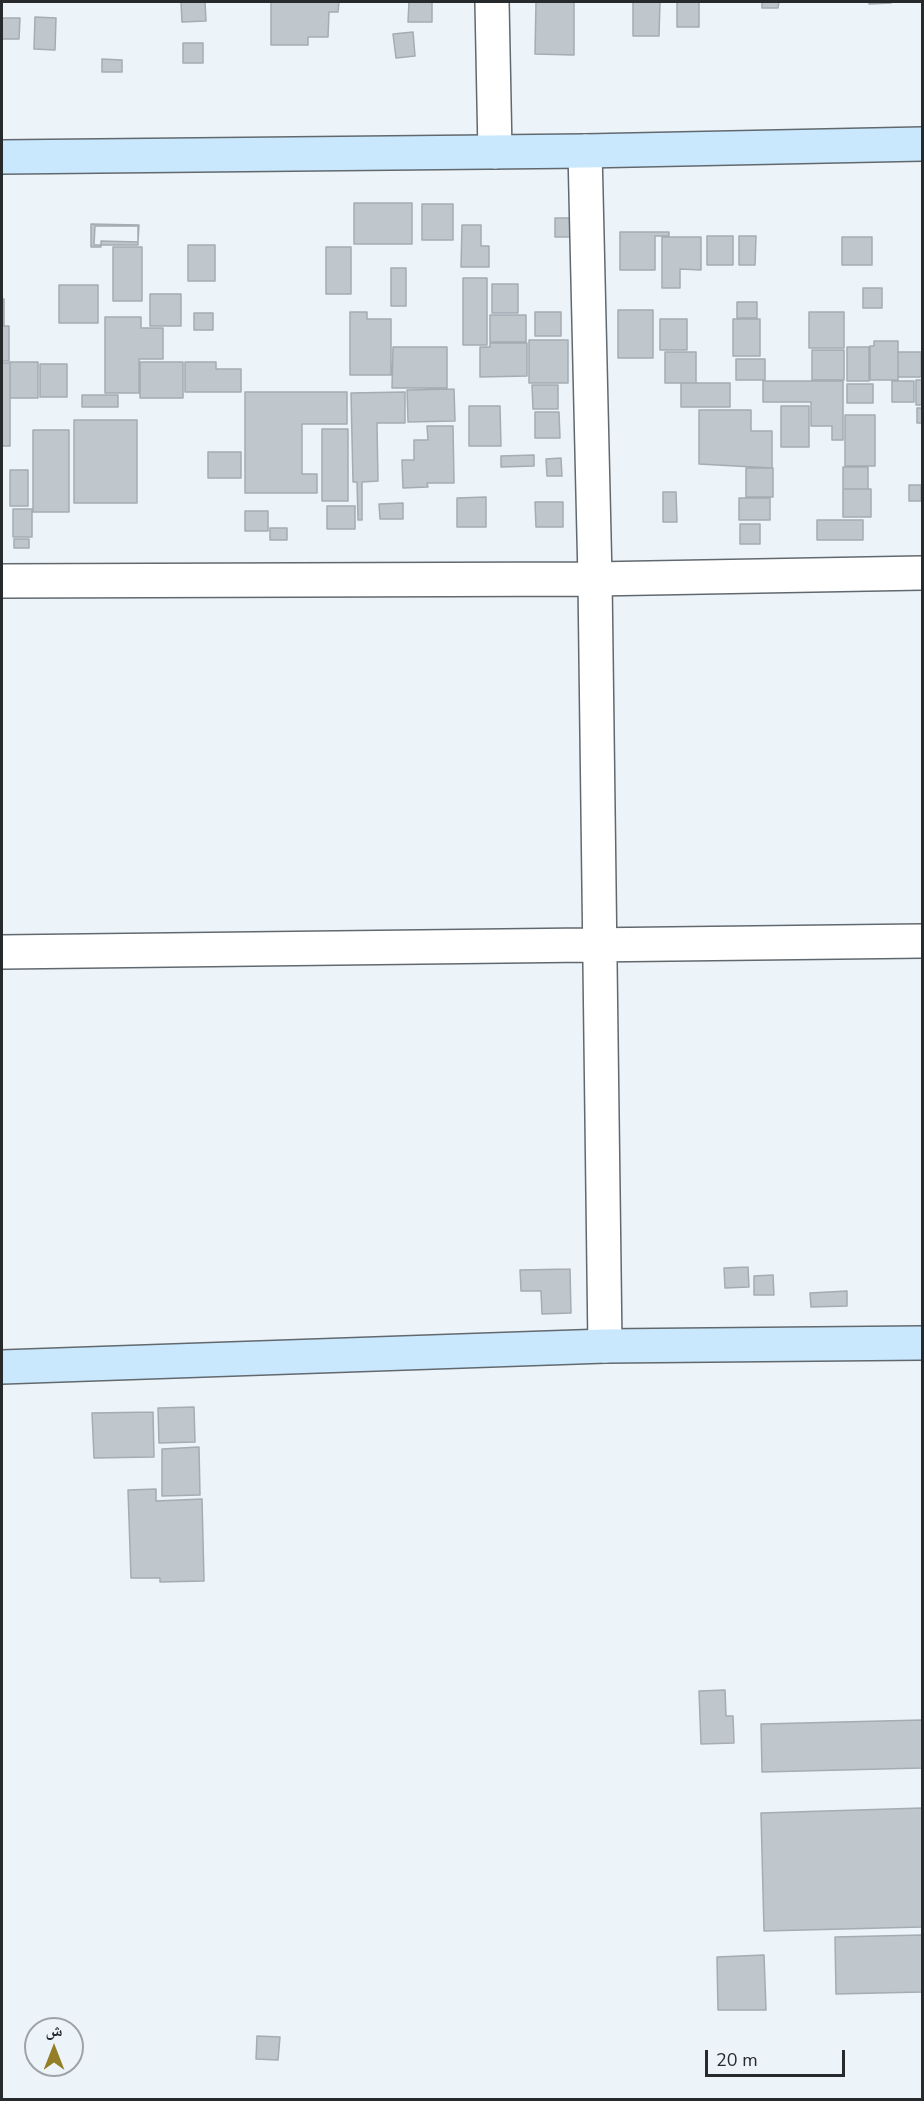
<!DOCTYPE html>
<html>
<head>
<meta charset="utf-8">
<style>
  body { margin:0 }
  #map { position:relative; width:924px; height:2101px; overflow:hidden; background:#ecf3f9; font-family:"Nunito Sans","Noto Naskh Arabic",sans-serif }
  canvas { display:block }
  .frame { position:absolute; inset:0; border:3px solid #272a2c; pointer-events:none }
  .north { position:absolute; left:24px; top:2017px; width:60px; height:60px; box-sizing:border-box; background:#ecf3f9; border:2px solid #9da3a7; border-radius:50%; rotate:0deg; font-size:16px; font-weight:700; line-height:24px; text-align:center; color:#272a2c }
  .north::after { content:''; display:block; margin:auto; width:21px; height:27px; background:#947e26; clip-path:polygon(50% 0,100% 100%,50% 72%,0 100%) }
  .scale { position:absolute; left:705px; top:2050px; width:140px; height:27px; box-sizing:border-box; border:3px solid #272a2c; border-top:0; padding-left:8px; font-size:18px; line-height:21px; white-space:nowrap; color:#272a2c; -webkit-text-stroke:4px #ecf3f9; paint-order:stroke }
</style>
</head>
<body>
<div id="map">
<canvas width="924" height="2101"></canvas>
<div class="frame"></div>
<div class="north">ش</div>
<div class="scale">20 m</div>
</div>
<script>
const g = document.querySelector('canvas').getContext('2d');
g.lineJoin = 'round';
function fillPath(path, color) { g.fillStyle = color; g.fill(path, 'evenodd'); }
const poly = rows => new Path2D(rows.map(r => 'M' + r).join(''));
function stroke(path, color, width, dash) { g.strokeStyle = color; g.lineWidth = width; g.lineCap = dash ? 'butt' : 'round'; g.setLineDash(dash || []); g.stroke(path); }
const building = poly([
  [181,2,205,2,206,21,182,22,181,2],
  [271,2,339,2,338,12,329,12,328,37,308,37,308,45,271,45,271,2],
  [409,2,432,2,432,22,408,22,409,2],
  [536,2,574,2,574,55,535,54,536,2],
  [633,2,660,2,659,36,633,36,633,2],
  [677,2,699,2,699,27,677,27,677,2],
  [762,2,779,2,778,8,762,8,762,2],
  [869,2,891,2,891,3,869,4,869,2],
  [35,17,56,18,55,50,34,49,35,17],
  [2,18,20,18,19,39,2,39,2,18],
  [413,32,415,56,396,58,393,34,413,32],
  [183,43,203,43,203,63,183,63,183,43],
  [102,59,122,60,122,72,102,72,102,59],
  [354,203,412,203,412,244,354,244,354,203],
  [422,204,453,204,453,240,422,240,422,204],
  [555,218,572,218,572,237,555,237,555,218],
  [91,224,139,225,138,242,101,241,101,247,91,247,91,224],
  [462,225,481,225,481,246,489,246,489,267,461,267,462,225],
  [95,226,138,226,138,245,94,245,95,226],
  [620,232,669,232,669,236,655,236,655,270,620,270,620,232],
  [707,236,733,236,733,265,707,265,707,236],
  [739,236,756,236,755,265,739,265,739,236],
  [662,237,701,237,701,270,680,269,680,288,662,288,662,237],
  [842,237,872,237,872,265,842,265,842,237],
  [188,245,215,245,215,281,188,281,188,245],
  [113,247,142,247,142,301,113,301,113,247],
  [326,247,351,247,351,294,326,294,326,247],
  [391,268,406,268,406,306,391,306,391,268],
  [463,278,487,278,487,345,463,345,463,278],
  [492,284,518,284,518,313,492,313,492,284],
  [59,285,98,285,98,323,59,323,59,285],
  [863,288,882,288,882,308,863,308,863,288],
  [150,294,181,294,181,326,150,326,150,294],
  [2,299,4,299,4,325,2,325,2,299],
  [737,302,757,302,757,318,737,318,737,302],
  [618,310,653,310,653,358,618,358,618,310],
  [350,312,367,312,367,319,391,319,391,375,350,375,350,312],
  [535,312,561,312,561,336,535,336,535,312],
  [809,312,844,312,844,348,809,348,809,312],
  [194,313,213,313,213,330,194,330,194,313],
  [490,315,526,315,526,342,490,342,490,315],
  [105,317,141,317,141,328,163,328,163,359,139,359,139,393,105,393,105,317],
  [660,319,687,319,687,350,660,350,660,319],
  [733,319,760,319,760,356,733,356,733,319],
  [2,326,9,326,9,361,2,361,2,326],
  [529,340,568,340,568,383,529,383,529,340],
  [874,341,898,341,898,380,870,380,870,346,874,346,874,341],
  [490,343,527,343,527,376,480,377,480,347,490,347,490,343],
  [393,347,447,347,447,388,392,388,393,347],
  [847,347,869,347,869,381,847,381,847,347],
  [812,350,844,350,844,380,812,380,812,350],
  [665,352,696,352,696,383,665,383,665,352],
  [898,352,921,352,921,377,898,377,898,352],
  [736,359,765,359,765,380,736,380,736,359],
  [10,362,38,362,38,398,10,398,10,362],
  [140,362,183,362,183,398,140,398,140,362],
  [185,362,216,362,216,369,241,369,241,392,185,392,185,362],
  [2,363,10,363,10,446,2,446,2,363],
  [40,364,67,364,67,397,40,397,40,364],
  [916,380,922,380,922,405,916,405,916,380],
  [763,381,843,381,843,440,832,440,832,426,811,426,811,402,763,402,763,381],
  [892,381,914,381,914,402,892,402,892,381],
  [681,383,730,383,730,407,681,407,681,383],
  [847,384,873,384,873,403,847,403,847,384],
  [532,385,558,385,558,409,533,409,532,385],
  [454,389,455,421,408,422,407,390,454,389],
  [245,392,347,392,347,424,302,424,302,474,317,474,317,493,245,493,245,392],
  [405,392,405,423,377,423,378,481,362,482,362,520,358,520,357,482,353,482,351,393,405,392],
  [82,395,118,395,118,407,82,407,82,395],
  [469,406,500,406,501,446,469,446,469,406],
  [781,406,809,406,809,447,781,447,781,406],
  [917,408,922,408,922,423,917,423,917,408],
  [699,410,751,410,751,431,772,431,772,468,699,464,699,410],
  [535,412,559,412,560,438,535,438,535,412],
  [845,415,875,415,875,466,845,466,845,415],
  [74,420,137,420,137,503,74,503,74,420],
  [427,426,453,426,454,483,427,483,428,487,403,488,402,460,414,460,414,440,428,440,427,426],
  [322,429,348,429,348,501,322,501,322,429],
  [33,430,69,430,69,512,33,512,33,430],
  [208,452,241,452,241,478,208,478,208,452],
  [534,455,534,466,501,467,501,456,534,455],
  [561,458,562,476,547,476,546,459,561,458],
  [843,467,868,467,868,489,843,489,843,467],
  [746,468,773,468,773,497,746,497,746,468],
  [10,470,28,470,28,506,10,506,10,470],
  [909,485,921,485,921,501,909,501,909,485],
  [843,489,871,489,871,517,843,517,843,489],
  [663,492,676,492,677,522,663,522,663,492],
  [486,497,486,527,457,527,457,498,486,497],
  [739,498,770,498,770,520,739,520,739,498],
  [535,502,563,502,563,527,536,527,535,502],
  [403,503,403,519,380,519,379,504,403,503],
  [327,506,355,506,355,529,327,529,327,506],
  [13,509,32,509,32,537,13,537,13,509],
  [245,511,268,511,268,531,245,531,245,511],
  [817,520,863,520,863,540,817,540,817,520],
  [740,524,760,524,760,544,740,544,740,524],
  [270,528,287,528,287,540,270,540,270,528],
  [14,539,29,539,29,548,14,548,14,539],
  [748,1267,749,1287,725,1288,724,1268,748,1267],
  [570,1269,571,1313,542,1314,541,1291,521,1291,520,1270,570,1269],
  [773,1275,774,1295,754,1295,754,1276,773,1275],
  [847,1291,847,1306,811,1307,810,1293,847,1291],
  [194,1407,195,1442,159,1443,158,1408,194,1407],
  [153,1412,154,1457,94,1458,92,1413,153,1412],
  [199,1447,200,1495,162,1496,162,1449,199,1447],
  [156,1489,156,1501,202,1499,204,1581,160,1582,160,1578,131,1578,128,1490,156,1489],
  [725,1690,726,1716,733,1716,734,1743,701,1744,699,1691,725,1690],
  [922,1720,922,1768,762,1772,761,1724,922,1720],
  [922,1808,922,1927,764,1931,761,1813,922,1808],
  [922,1935,922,1992,836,1994,835,1937,922,1935],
  [764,1955,766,2010,718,2010,717,1957,764,1955],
  [257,2036,280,2037,278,2060,256,2059,257,2036]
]);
fillPath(building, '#bfc6cc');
stroke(building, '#a5acb2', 1.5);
const street = poly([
  [492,2,495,152],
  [585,151,595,579,605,1346],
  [2,581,595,579,922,573],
  [2,952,922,941]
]);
const secondary = poly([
  [2,157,585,151,922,144],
  [2,1367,605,1346,922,1343]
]);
stroke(street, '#62696e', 36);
stroke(secondary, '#62696e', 36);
stroke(street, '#fff', 33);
stroke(secondary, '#c9e7fd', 33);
</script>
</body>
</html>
